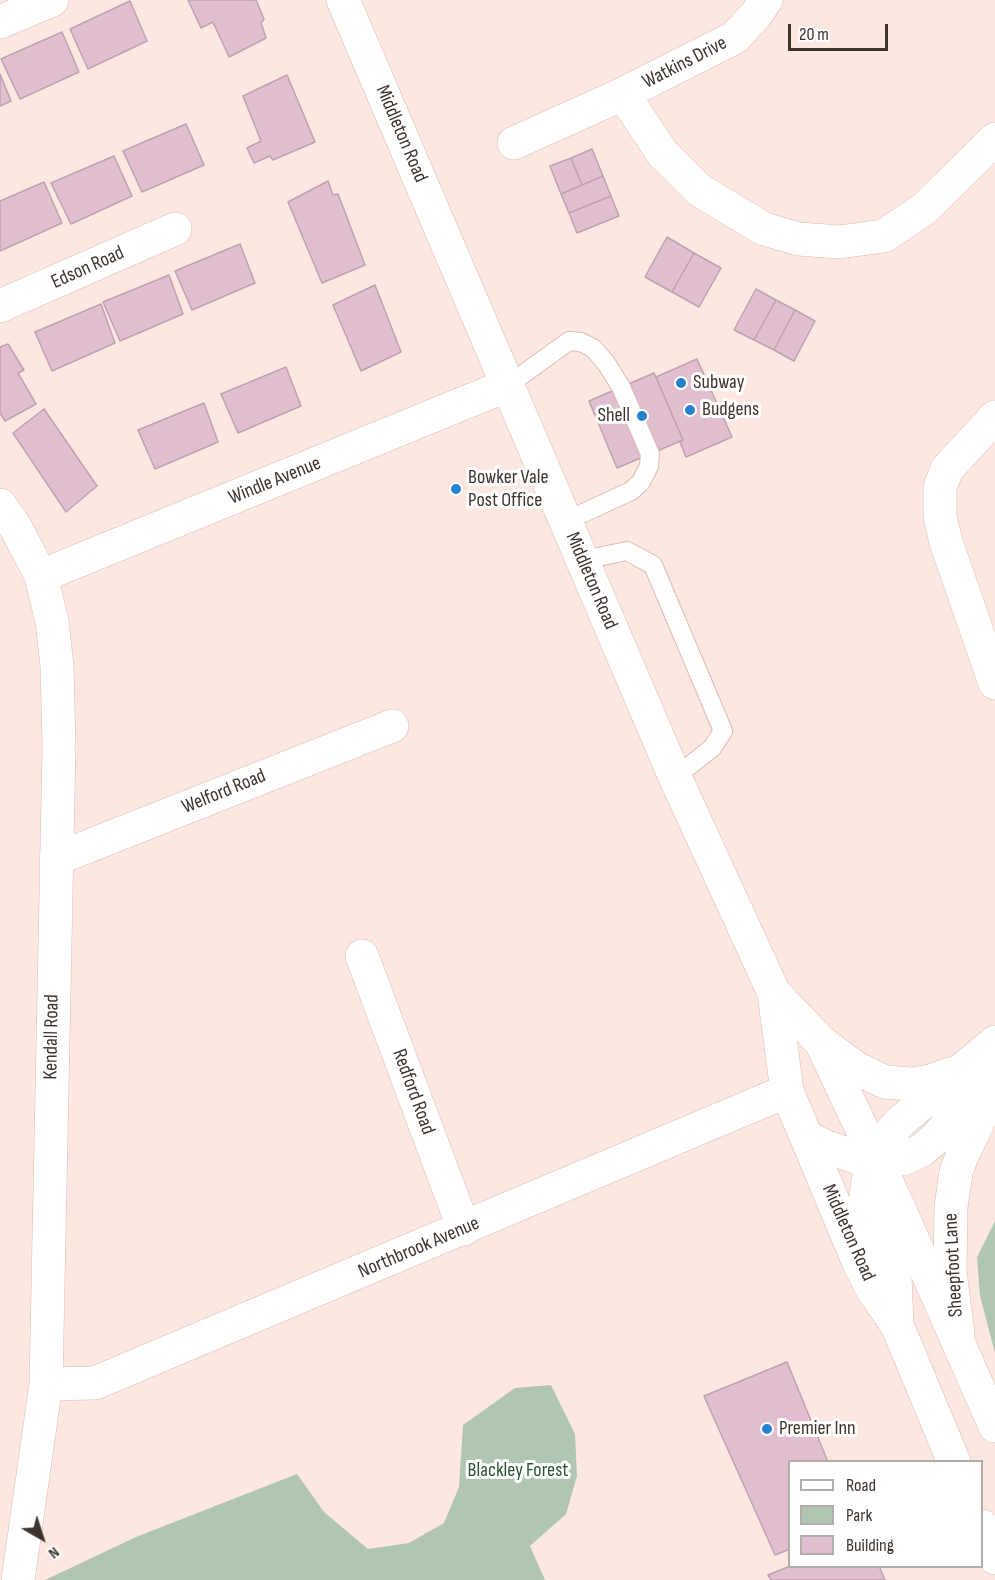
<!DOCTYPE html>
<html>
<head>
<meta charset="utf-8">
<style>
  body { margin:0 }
  #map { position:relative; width:995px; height:1580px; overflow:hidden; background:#fce8e1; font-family:"Sofia Sans Condensed",sans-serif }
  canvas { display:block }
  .legend { position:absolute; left:788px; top:1460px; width:195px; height:108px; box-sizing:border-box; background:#fff; border:2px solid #b2adab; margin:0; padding:8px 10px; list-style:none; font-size:18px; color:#3f332e }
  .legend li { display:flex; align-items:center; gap:12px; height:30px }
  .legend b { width:30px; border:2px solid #b2adab }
  .north { position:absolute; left:12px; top:1508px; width:60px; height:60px; -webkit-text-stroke:4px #fff; paint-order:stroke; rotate:141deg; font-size:16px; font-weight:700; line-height:24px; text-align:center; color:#3f332e }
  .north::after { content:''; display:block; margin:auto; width:21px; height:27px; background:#3f332e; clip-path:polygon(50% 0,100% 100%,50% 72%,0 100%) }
  .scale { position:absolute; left:788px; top:24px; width:100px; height:27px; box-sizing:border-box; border:3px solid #3f332e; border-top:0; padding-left:8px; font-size:18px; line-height:21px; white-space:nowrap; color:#3f332e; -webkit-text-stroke:4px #fff; paint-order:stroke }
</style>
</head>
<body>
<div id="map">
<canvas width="995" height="1580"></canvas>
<ul class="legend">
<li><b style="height:8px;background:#fff"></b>Road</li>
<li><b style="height:16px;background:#b0c5b2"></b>Park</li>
<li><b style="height:16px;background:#e1bfd1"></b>Building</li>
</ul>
<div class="north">N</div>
<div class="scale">20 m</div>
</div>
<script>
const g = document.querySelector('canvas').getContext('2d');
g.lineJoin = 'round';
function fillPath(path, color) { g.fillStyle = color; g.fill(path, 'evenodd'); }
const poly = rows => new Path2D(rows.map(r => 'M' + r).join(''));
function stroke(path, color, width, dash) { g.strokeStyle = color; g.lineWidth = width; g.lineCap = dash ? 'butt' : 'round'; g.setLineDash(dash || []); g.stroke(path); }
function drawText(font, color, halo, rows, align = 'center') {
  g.font = font + ' "Sofia Sans Condensed",sans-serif'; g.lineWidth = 6; g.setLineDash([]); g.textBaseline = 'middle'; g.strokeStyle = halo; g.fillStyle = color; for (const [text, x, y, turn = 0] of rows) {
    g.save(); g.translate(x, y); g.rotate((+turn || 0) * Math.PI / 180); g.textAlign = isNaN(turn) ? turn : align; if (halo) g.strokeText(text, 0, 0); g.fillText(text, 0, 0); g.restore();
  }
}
fillPath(poly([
  [995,1221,995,1353,980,1296,977,1257],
  [551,1385,575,1434,577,1476,566,1514,530,1546,545,1580,45,1580,136,1537,297,1474,324,1512,368,1549,409,1543,444,1523,459,1487,463,1425,515,1388]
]), '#b0c5b2');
const building = poly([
  [188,0,256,0,264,19,261,23,266,38,229,57,213,22,201,28,188,0],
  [130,1,147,41,88,69,70,29,130,1],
  [62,32,79,72,20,99,1,59,62,32],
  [0,74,11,101,0,106,0,74],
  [287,75,315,142,273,160,270,156,254,163,247,148,261,141,243,96,287,75],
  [186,124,204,165,142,192,123,151,186,124],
  [592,149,603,176,582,185,571,158,592,149],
  [114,156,132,196,71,224,51,183,114,156],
  [571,158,582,185,561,194,550,166,571,158],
  [603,176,611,196,569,213,561,194,603,176],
  [328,181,333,195,338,194,365,265,322,283,288,202,328,181],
  [44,182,62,223,0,251,0,201,44,182],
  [611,196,619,216,577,233,569,213,611,196],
  [667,237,694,253,672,292,645,277,667,237],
  [240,244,255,283,192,310,175,271,240,244],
  [694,253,721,268,699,307,672,292,694,253],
  [169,275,183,314,120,341,103,302,169,275],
  [375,285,401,352,361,371,333,305,375,285],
  [756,289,776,300,754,340,734,330,756,289],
  [776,300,795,310,774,350,754,340,776,300],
  [101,304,115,343,52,371,35,332,101,304],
  [795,310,815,321,794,361,774,350,795,310],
  [8,344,24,370,18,373,36,404,5,421,0,413,0,347,8,344],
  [697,359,732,437,686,457,680,442,683,440,656,377,697,359],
  [286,367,301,406,238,433,221,394,286,367],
  [654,373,683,440,617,468,589,401,654,373],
  [204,403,218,442,155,469,138,430,204,403],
  [44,409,97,486,66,512,13,433,44,409],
  [787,1362,828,1462,790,1462,790,1549,775,1555,704,1396,787,1362],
  [790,1566,879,1566,885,1580,771,1580,768,1575,790,1566]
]);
fillPath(building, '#e1bfd1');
stroke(building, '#bea2b1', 1.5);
const service = poly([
  [508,385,569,341,581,342,593,348,606,363,621,387,650,454,649,466,641,482,631,491,566,521],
  [583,560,627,551,653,565,723,731,712,748,675,777]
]);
const minor = poly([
  [766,0,755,16,734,38,623,94,663,154,699,190,764,229,799,239,839,242,884,236,924,209,995,139],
  [0,22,52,0],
  [514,143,623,94],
  [0,306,175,229],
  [995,417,947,469,940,487,940,516,946,542,995,683],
  [0,505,16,528,41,576,52,621,57,666,59,747,46,1384,18,1580],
  [41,576,508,385],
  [56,859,392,726],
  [362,956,464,1229],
  [46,1384,95,1383,787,1091]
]);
const primary = poly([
  [821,1042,856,1068,885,1082,912,1084,931,1081,950,1074],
  [995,1042,900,1122,885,1139,875,1159,903,1159,922,1150,936,1138,966,1102,995,1059],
  [958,1334,950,1271,951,1207,956,1172,962,1156,994,1089]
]);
const trunk = poly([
  [343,0,675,777,774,993,787,1091,858,1261,872,1289,897,1325,954,1462],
  [774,993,821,1042,898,1206,995,1426],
  [806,1137,826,1147,859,1158,875,1159,868,1180,866,1197,870,1217,895,1277,897,1325],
  [982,1526,995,1558]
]);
stroke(service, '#dbbcb0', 20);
stroke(minor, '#dbbcb0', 34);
stroke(primary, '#dbbcb0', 34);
stroke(trunk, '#dbbcb0', 34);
stroke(service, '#fff', 18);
stroke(minor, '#fff', 33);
stroke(primary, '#fff', 33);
stroke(trunk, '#fff', 33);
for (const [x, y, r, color] of [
  [681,383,6,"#2682cf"],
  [690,410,6,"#2682cf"],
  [642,416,6,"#2682cf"],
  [456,489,6,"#2682cf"],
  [767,1429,6,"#2682cf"]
]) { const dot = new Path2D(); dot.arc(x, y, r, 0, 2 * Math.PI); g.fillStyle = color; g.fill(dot); stroke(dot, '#fff', 2); }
drawText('20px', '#3f332e', '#fff', [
  ["Watkins Drive",685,63,-27],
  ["Middleton Road",401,134,67],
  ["Edson Road",88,268,-24],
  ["Windle Avenue",275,481,-22],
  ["Middleton Road",591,581,67],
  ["Welford Road",224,792,-22],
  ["Kendall Road",52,1037,-89],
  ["Redford Road",413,1092,70],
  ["Middleton Road",848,1233,66],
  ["Northbrook Avenue",419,1248,-23],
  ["Sheepfoot Lane",954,1265,-93]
]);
drawText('20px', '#3f332e', '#fff', [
  ["Subway",693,383],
  ["Budgens",702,410],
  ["Shell",630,416,"right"],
  ["Bowker Vale",468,478],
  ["Post Office",468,501],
  ["Premier Inn",779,1429]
], 'left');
drawText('20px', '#295330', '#fff', [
  ["Blackley Forest",518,1471]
]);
</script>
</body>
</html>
